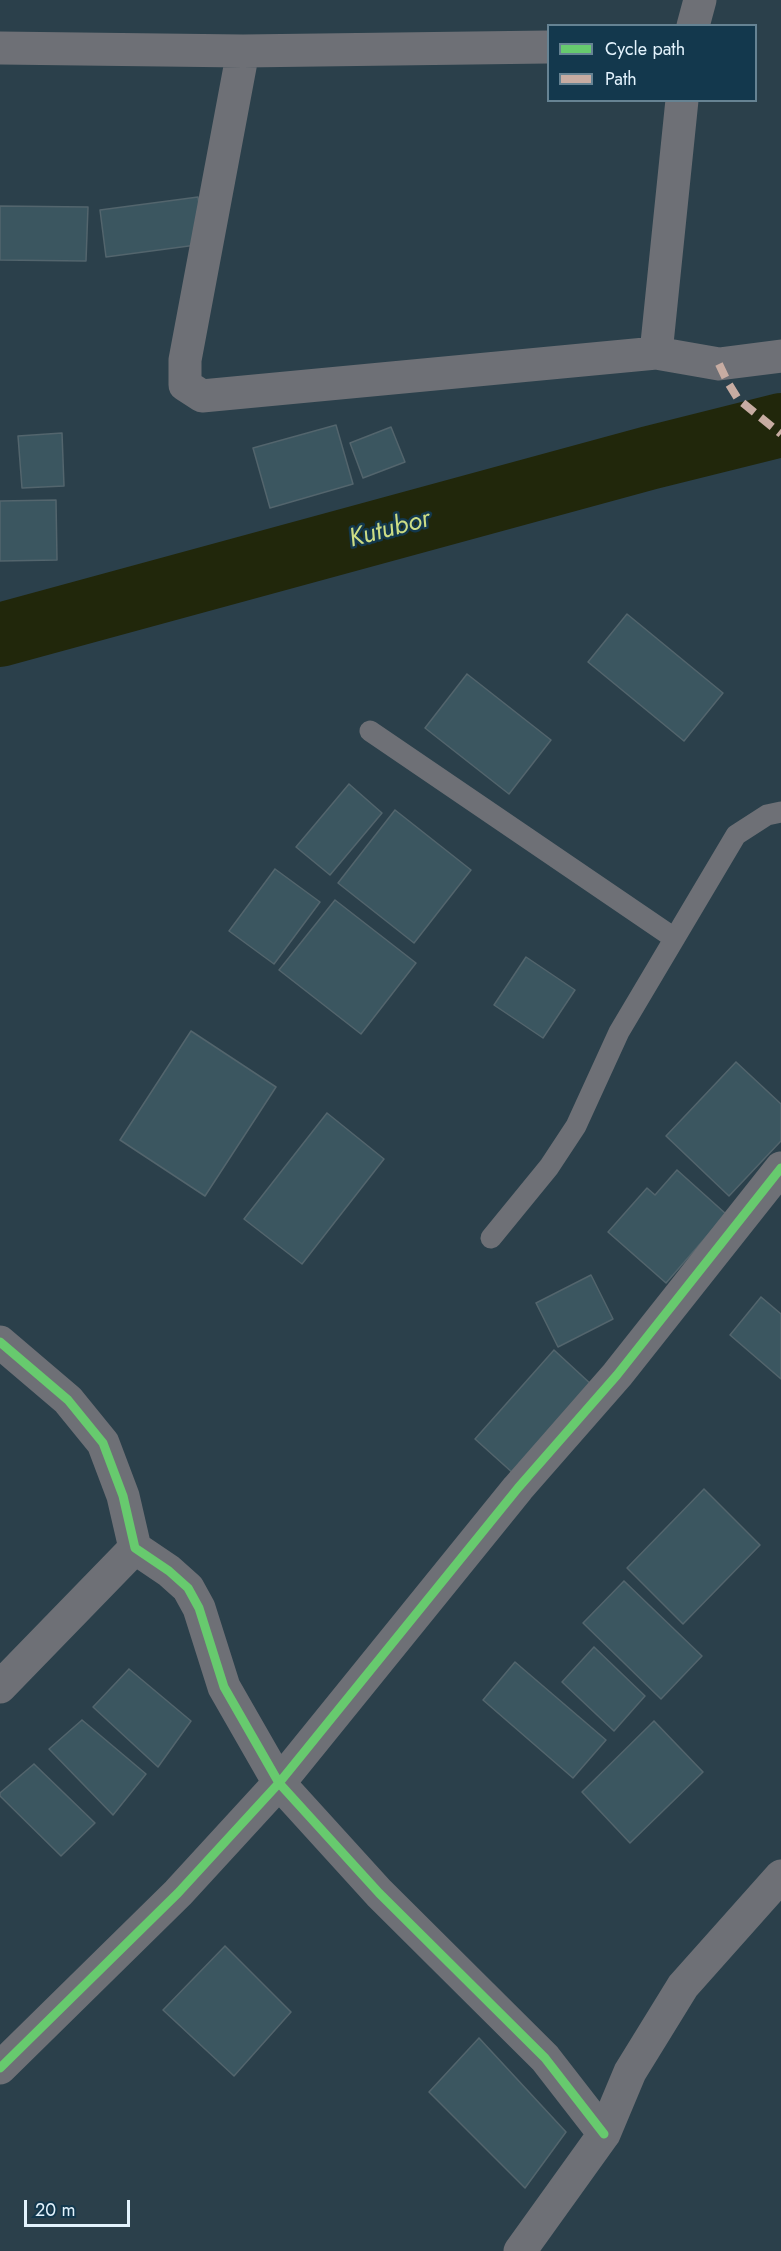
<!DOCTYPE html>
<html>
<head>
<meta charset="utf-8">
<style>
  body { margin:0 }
  #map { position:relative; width:781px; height:2251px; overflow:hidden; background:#2b404b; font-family:Jost,sans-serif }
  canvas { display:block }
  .legend { position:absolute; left:547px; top:24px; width:210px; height:78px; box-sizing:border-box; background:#13384d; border:2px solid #668393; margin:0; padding:8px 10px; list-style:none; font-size:18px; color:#e3f3fd }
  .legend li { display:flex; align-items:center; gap:12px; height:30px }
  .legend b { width:30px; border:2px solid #668393 }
  .scale { position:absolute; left:24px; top:2200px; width:106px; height:27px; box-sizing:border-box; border:3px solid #e3f3fd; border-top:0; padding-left:8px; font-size:18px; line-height:21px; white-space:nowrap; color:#e3f3fd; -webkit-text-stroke:4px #13384d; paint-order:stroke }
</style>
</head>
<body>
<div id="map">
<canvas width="781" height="2251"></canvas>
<ul class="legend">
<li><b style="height:8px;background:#67ca6e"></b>Cycle path</li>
<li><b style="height:8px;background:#c7aca2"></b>Path</li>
</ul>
<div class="scale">20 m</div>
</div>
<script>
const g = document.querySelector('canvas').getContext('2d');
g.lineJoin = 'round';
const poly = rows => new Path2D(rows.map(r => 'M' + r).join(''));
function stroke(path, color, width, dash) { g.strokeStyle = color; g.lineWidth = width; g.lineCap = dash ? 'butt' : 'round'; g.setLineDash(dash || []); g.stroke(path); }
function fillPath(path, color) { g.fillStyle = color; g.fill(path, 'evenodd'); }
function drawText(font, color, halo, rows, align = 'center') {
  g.font = font + ' Jost,sans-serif'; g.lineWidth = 5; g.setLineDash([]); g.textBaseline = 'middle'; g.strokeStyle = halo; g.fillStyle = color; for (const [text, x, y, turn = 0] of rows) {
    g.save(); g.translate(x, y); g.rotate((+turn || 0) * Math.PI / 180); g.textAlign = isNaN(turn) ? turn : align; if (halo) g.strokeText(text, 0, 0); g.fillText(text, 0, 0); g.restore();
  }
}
stroke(poly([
  [0,635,649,458,781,425]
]), '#21270b', 64);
const building = poly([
  [198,197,204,244,106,257,100,210,198,197],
  [0,206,88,207,86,261,0,260,0,206],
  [336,425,353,484,270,508,253,448,336,425],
  [391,427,405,462,363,478,350,443,391,427],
  [62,433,64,486,22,488,18,436,62,433],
  [56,500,57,560,0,561,0,501,56,500],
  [627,614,723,693,684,741,588,662,627,614],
  [467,674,551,740,509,794,425,728,467,674],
  [349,784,382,813,330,875,296,847,349,784],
  [395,810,471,870,414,943,338,883,395,810],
  [275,869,320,902,274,964,229,931,275,869],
  [335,900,416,963,361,1034,279,970,335,900],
  [526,957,575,990,543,1038,494,1005,526,957],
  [191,1031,276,1087,205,1196,120,1140,191,1031],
  [736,1062,781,1104,781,1141,729,1196,666,1136,736,1062],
  [327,1113,384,1159,302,1264,244,1219,327,1113],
  [677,1170,726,1214,666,1283,608,1232,647,1188,655,1195,677,1170],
  [591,1275,613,1319,558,1347,536,1303,591,1275],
  [761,1297,781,1314,781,1379,730,1335,761,1297],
  [554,1350,593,1386,514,1474,475,1439,554,1350],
  [704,1489,760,1545,683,1624,627,1568,704,1489],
  [624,1581,702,1656,661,1699,583,1623,624,1581],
  [594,1647,645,1696,614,1731,562,1682,594,1647],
  [515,1662,606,1740,573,1778,483,1700,515,1662],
  [129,1669,191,1721,158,1767,93,1707,129,1669],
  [82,1720,146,1774,113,1815,49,1749,82,1720],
  [654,1721,703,1772,630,1843,582,1792,654,1721],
  [34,1764,95,1823,61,1856,0,1796,0,1793,34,1764],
  [225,1946,291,2012,234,2076,163,2010,225,1946],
  [479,2038,566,2132,525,2188,429,2092,479,2038]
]);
fillPath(building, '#3b5660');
stroke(building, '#53656d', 1.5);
stroke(poly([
  [370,731,674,938],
  [491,1238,549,1167,576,1126,619,1032,736,835,767,815,781,812]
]), '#6e7076', 21);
stroke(poly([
  [693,26,700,0],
  [0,48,243,51,548,47],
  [243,51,185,360,185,385,202,396,656,353],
  [682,100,656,353,719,364,781,356],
  [0,1342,68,1400,103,1443,123,1496,135,1548,169,1571,188,1588,199,1608,224,1687,279,1783,379,1893,545,2058,604,2134],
  [0,1687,135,1548],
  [0,2068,178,1893,279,1783,518,1488,617,1375,781,1168],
  [520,2251,604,2134,630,2072,683,1986,781,1876]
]), '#6e7076', 33);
stroke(poly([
  [719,364,727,381,738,399,781,434]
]), '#c7aca2', 8, [15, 8]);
stroke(poly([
  [0,1342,68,1400,103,1443,123,1496,135,1548,169,1571,188,1588,199,1608,224,1687,279,1783,379,1893,545,2058,604,2134],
  [0,2068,178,1893,279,1783,518,1488,617,1375,781,1168]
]), '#67ca6e', 9);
drawText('italic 26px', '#cddd85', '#13384d', [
  ["Kutubor",390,530,-15]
]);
</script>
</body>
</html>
